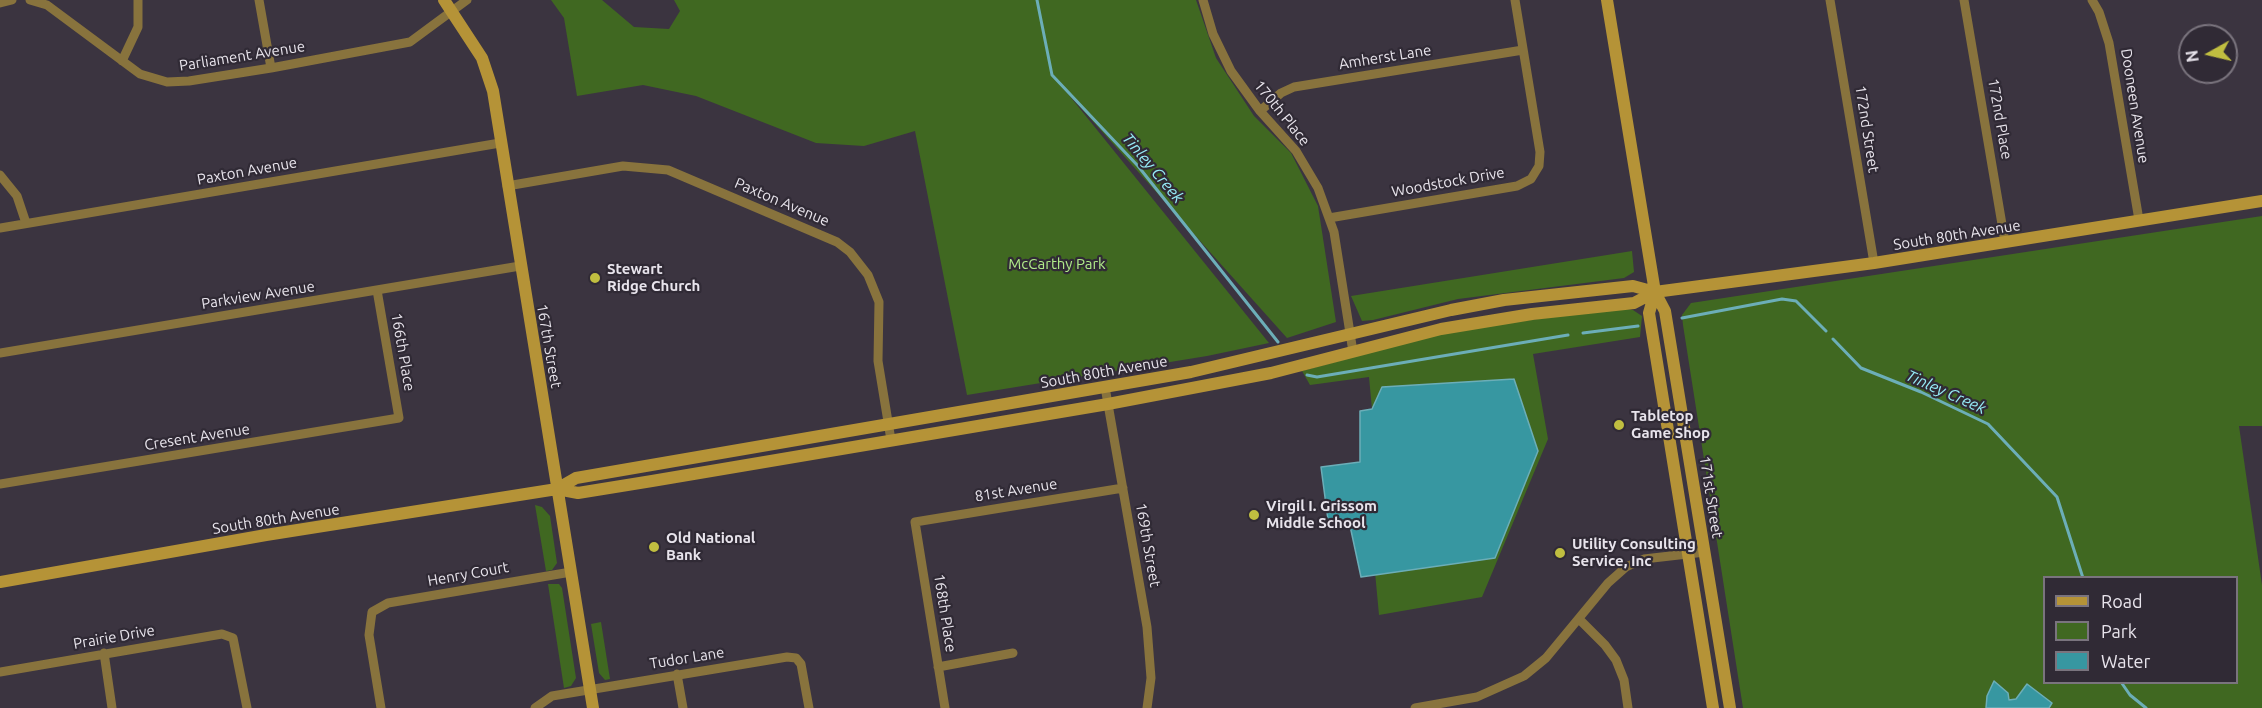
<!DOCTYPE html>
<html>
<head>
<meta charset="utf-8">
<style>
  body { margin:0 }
  #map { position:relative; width:2262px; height:708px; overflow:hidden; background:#3b3440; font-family:Ubuntu,sans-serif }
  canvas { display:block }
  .legend { position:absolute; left:2043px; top:576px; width:195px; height:108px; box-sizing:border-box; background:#302a35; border:2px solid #7a747e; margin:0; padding:8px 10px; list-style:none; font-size:18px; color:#e8e4ec }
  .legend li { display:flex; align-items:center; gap:12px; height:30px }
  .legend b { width:30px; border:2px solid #7a747e }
  .north { position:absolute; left:2178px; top:24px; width:60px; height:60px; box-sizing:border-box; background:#302a35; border:2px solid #7a747e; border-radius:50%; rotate:262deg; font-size:16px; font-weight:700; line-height:24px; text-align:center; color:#e8e4ec }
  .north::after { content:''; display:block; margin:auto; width:21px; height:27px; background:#c0be40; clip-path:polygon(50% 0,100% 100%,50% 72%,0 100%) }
</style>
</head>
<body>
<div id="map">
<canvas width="2262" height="708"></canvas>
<ul class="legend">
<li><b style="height:8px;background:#b59337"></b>Road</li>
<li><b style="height:16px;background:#406821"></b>Park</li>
<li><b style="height:16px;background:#3797a1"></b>Water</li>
</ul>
<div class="north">N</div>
</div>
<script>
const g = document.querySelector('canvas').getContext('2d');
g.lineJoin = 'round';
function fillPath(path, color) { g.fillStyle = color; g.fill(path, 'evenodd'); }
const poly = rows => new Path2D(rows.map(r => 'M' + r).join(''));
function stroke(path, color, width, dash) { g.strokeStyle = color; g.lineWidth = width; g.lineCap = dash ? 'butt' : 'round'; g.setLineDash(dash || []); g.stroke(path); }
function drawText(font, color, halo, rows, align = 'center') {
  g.font = font + ' Ubuntu,sans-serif'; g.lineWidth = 4.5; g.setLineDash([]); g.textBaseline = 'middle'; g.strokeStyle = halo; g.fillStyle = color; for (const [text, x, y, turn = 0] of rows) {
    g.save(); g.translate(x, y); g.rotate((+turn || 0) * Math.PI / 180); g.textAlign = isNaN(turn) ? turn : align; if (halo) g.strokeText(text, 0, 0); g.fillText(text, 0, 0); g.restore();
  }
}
fillPath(poly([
  [551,0,602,0,634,27,669,29,680,11,674,0,1196,0,1216,58,1254,116,1291,153,1318,206,1336,322,1287,338,1064,89,1269,343,1207,356,967,395,915,131,864,146,816,143,696,96,643,85,577,96,564,18],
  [2262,216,2262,426,2239,426,2262,585,2262,708,1743,708,1683,325,1682,315,1691,303],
  [2044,578,2236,578,2236,682,2044,682],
  [1632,251,1634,272,1624,278,1458,299,1373,320,1362,321,1351,296],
  [1620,308,1633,310,1642,316,1640,337,1533,354,1548,439,1482,597,1379,615,1360,411,1372,409,1369,377,1310,385,1302,371,1448,331],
  [535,505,542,507,550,516,557,563,552,570,546,571],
  [548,584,559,584,562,588,576,678,571,686,564,688],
  [601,622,610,679,605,680,599,673,591,624]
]), '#406821');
const water = poly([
  [1514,379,1538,451,1495,558,1361,577,1349,521,1328,520,1321,467,1360,462,1360,411,1372,409,1382,387,1514,379],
  [1994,681,2008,693,2009,700,2016,699,2027,684,2052,703,2049,708,1986,708,1987,696,1994,681]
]);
fillPath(water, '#3797a1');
stroke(water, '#6caeb8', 1.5);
stroke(poly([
  [1037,0,1052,75,1138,166,1278,342],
  [1682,318,1782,299,1796,301,1826,331],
  [1583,333,1638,326],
  [1833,339,1861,368,1921,392,1988,424,2057,497,2083,578],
  [1307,375,1317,377,1568,335],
  [2121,682,2130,695,2146,708]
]), '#6caeb8', 3);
stroke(poly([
  [30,0,47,5,140,74,167,82,189,81,271,68,410,42,467,0],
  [259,0,271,68],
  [1203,0,1213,34,1231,71,1260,111,1296,151,1318,188,1334,232,1353,352],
  [1830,0,1874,263],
  [1964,0,2005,242],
  [2092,0,2099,12,2109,43,2139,220],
  [0,3,12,0],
  [122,61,138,27,138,0],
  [1260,111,1281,93,1294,87,1523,50],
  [0,175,17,196,26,223],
  [507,186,623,166,668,170,837,242,850,252,868,275,879,302,878,361,891,440],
  [1329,218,1517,186,1531,179,1539,166,1540,152,1515,0],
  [0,228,500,143],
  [0,353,520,266],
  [1105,387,1147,627,1151,678,1147,708],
  [0,484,399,418,377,290],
  [1580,620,1605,645,1616,660,1624,680,1628,708],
  [104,653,112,708],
  [938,667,1013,653],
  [0,672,222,634,233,638,247,708],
  [677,674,683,708],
  [381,708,369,635,372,612,388,603,571,572],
  [535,708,552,696,787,657,796,658,801,664,809,708],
  [945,708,915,522,1123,488],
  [1415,708,1477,697,1524,676,1546,658,1608,583,1626,567,1644,559,1705,552]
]), '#88733d', 9);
stroke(poly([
  [444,0,482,58,493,91,593,708],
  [1607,0,1655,292,1665,311,1730,708],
  [1655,292,1649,313,1713,708],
  [557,489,576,478,1191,372,1451,310,1504,300,1633,286,1655,292],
  [0,582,266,535,557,489,578,493,652,481,1108,404,1271,373,1441,329,1532,314,1634,303,1655,292,1874,263,2262,201]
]), '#b59337', 12);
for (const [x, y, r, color] of [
  [595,278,6,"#c0be40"],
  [1619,425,6,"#c0be40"],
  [1254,515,6,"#c0be40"],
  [654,547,6,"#c0be40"],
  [1560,553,6,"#c0be40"]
]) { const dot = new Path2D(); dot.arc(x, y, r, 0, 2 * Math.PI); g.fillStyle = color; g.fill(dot); stroke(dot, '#302a35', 2); }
drawText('15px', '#e8e4ec', '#302a35', [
  ["Parliament Avenue",242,56,-9],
  ["Amherst Lane",1385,57,-9],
  ["Dooneen Avenue",2135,106,81],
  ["170th Place",1282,113,51],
  ["172nd Place",2000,119,80],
  ["172nd Street",1867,129,81],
  ["Paxton Avenue",247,171,-10],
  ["Woodstock Drive",1448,182,-10],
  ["Paxton Avenue",782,202,23],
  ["South 80th Avenue",1957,235,-9],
  ["Parkview Avenue",258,295,-9],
  ["167th Street",549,346,80],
  ["166th Place",403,352,80],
  ["South 80th Avenue",1104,372,-10],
  ["Cresent Avenue",197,437,-9],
  ["81st Avenue",1016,490,-9],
  ["171st Street",1711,497,81],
  ["South 80th Avenue",276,519,-9],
  ["169th Street",1148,545,80],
  ["Henry Court",468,574,-10],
  ["168th Place",945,613,81],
  ["Prairie Drive",114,637,-10],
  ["Tudor Lane",687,658,-9]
]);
drawText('15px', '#b1ec8a', '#302a35', [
  ["McCarthy Park",1057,264]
]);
drawText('bold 15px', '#e8e4ec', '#302a35', [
  ["Stewart",607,269],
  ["Ridge Church",607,286],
  ["Tabletop",1631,416],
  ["Game Shop",1631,433],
  ["Virgil I. Grissom",1266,506],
  ["Middle School",1266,523],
  ["Old National",666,538],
  ["Bank",666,555],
  ["Utility Consulting",1572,544],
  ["Service, Inc",1572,561]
], 'left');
drawText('italic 16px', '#96ecf7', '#302a35', [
  ["Tinley Creek",1153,168,50],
  ["Tinley Creek",1946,392,24]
]);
</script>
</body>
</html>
